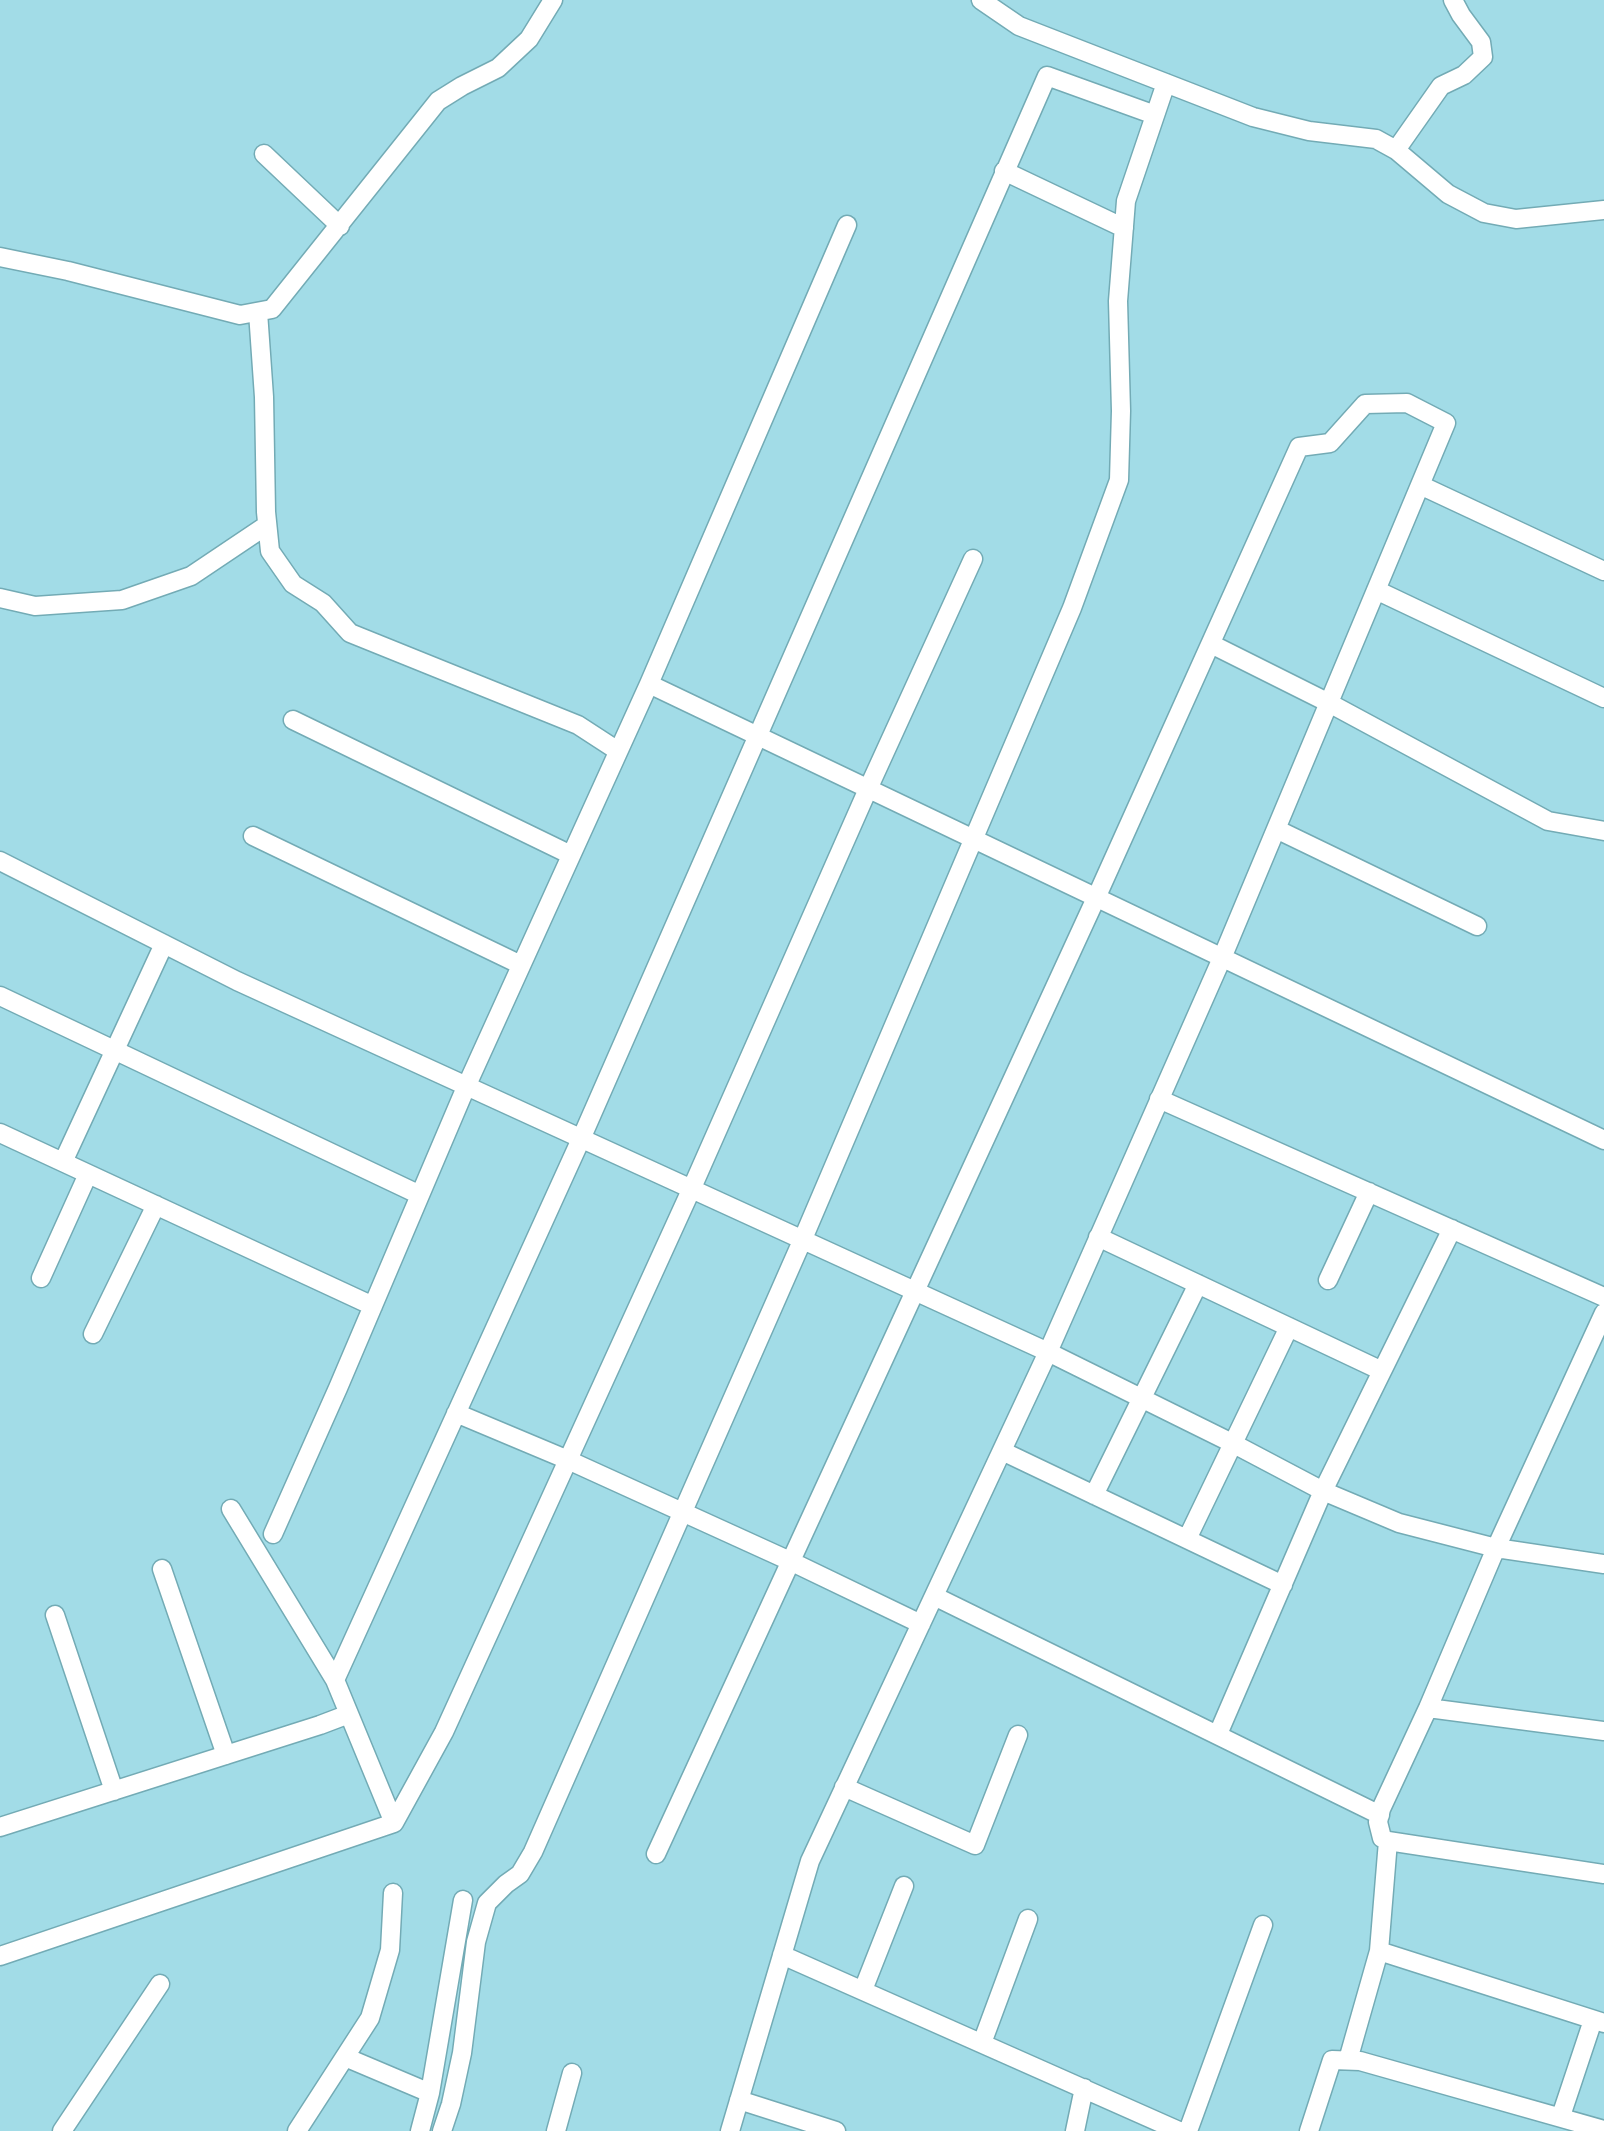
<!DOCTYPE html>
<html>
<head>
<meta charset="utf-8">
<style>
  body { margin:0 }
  canvas { display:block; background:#a2dce7 }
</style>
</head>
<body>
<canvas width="1604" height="2131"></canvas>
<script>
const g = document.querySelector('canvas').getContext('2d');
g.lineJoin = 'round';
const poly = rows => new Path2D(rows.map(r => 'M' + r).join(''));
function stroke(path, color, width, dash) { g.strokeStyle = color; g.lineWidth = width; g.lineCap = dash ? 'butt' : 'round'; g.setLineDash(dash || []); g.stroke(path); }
const street = poly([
  [981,0,1019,26,1253,117,1309,131,1376,139,1396,150,1448,194,1484,213,1516,219,1604,210],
  [1396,150,1441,86,1464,75,1483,57,1481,42,1461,15,1453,0],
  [264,154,340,226],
  [1004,171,1124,228],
  [0,257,68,271,240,315,272,309,438,101,462,86,498,68,529,39,553,0],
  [258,312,264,397,266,512,270,551,293,584,323,603,350,633,578,725,618,751],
  [1420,485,1604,571],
  [1376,590,1604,698],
  [0,598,35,606,122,600,191,576,267,525],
  [1211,644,1329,703,1548,821,1604,831],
  [649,684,1604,1140],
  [293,720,571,855],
  [1276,829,1477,926],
  [253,836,521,965],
  [0,861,237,981,1048,1352,1232,1443,1323,1491,1399,1523,1496,1548,1604,1564],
  [0,996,420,1195],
  [1159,1099,1604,1297],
  [0,1133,373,1306],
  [63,1162,164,944],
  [1098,1237,1382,1371],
  [41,1278,88,1174],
  [1328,1280,1369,1192],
  [1604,1313,1496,1548,1428,1708,1381,1809,1378,1822,1382,1838,1388,1841,1604,1874],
  [93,1334,156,1205],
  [456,1413,568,1460,790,1561,921,1624],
  [1002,1451,1283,1585],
  [1094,1495,1198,1284],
  [231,1509,335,1680,394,1823],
  [273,1534,338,1388,466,1087,649,684,847,225],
  [1187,1539,1289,1327],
  [162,1569,226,1755],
  [934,1596,1380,1815],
  [55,1615,114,1791],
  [335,1680,581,1139,1047,76,1155,115],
  [1428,1708,1604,1731],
  [1218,1734,1323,1491,1452,1229],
  [844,1787,975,1845,1018,1735],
  [0,1827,320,1725,349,1714],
  [656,1854,1096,898,1299,447,1330,443,1365,404,1407,403,1446,423,1222,958,1048,1352,810,1861,730,2131],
  [1379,1951,1604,2023],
  [782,1955,1179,2131],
  [0,1956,394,1823,444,1732,691,1190,868,789,973,559],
  [863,1990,904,1886],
  [982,2043,1028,1919],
  [345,2057,430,2093],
  [1348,2060,1379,1951,1388,1841],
  [739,2100,836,2131],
  [1561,2116,1593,2020],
  [62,2131,160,1984],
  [297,2131,370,2018,390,1950,393,1893],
  [420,2131,430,2093,463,1900],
  [442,2131,451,2104,462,2053,476,1942,487,1903,506,1884,520,1874,533,1852,802,1241,1072,608,1119,480,1121,411,1118,301,1126,201,1166,83],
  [556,2131,572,2073],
  [1075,2131,1084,2088],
  [1188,2131,1263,1925],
  [1309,2131,1332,2060,1360,2061,1604,2130]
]);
stroke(street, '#73abb5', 21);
stroke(street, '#fff', 18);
</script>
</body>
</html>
